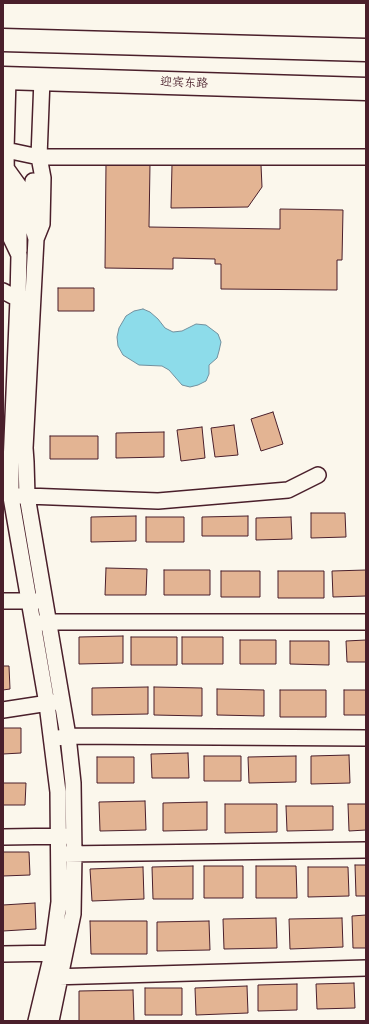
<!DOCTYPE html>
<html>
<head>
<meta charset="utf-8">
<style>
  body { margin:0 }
  #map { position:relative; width:369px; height:1024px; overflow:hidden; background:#fbf7ec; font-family:"Shantell Sans",sans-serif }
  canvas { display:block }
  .frame { position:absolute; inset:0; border:4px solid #4a1f2b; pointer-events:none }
</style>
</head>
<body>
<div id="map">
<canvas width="369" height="1024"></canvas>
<div class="frame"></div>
</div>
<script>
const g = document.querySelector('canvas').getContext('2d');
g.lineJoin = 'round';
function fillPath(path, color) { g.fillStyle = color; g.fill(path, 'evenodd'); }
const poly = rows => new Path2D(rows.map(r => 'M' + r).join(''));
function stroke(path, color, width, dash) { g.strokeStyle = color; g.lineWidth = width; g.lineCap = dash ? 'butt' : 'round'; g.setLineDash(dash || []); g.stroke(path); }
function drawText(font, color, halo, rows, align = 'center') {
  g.font = font + ' "Shantell Sans","LXGW WenKai TC",sans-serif'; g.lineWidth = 3.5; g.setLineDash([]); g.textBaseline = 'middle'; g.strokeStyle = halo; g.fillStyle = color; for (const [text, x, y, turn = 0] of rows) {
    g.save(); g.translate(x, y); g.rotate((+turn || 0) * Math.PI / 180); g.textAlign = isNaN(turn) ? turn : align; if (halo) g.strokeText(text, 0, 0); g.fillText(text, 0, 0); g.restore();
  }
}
const water = poly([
  [143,309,150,312,158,319,165,328,173,332,182,331,196,324,206,325,218,334,221,342,219,351,217,358,209,365,209,374,206,381,198,385,190,387,182,385,169,370,162,366,139,365,123,355,118,346,117,337,119,328,126,316,134,311,143,309]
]);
fillPath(water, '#8ddcea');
stroke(water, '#72909e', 1);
const building = poly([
  [106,163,150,164,149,227,280,229,280,209,343,210,342,260,337,260,337,290,221,289,221,264,215,264,215,259,173,258,173,269,105,268,106,163],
  [172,165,261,165,262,187,248,207,171,208,172,165],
  [58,288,94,288,94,311,58,311,58,288],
  [273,412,283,444,261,451,251,419,273,412],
  [234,425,238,455,215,457,211,428,234,425],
  [202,427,205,458,181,461,177,430,202,427],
  [164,432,164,457,116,458,116,433,164,432],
  [50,436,98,436,98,459,50,459,50,436],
  [311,513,345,513,346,537,311,538,311,513],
  [136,516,136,541,91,542,91,517,136,516],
  [248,516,248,536,202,536,202,517,248,516],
  [146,517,184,517,184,542,146,542,146,517],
  [291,517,292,539,256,540,256,518,291,517],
  [106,568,147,569,146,595,105,595,106,568],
  [164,570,210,570,210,595,164,595,164,570],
  [366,570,366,596,333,597,332,571,366,570],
  [221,571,260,571,260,597,221,597,221,571],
  [278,571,324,571,324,598,278,598,278,571],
  [123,636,123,663,79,664,79,637,123,636],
  [131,637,177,637,177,665,131,665,131,637],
  [182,637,223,637,223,664,182,664,182,637],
  [240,640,276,640,276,664,240,664,240,640],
  [366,640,366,662,347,662,346,641,366,640],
  [290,641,329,641,329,665,290,664,290,641],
  [3,666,9,666,10,689,3,690,3,666],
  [148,687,148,714,92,715,92,688,148,687],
  [154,687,202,688,202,716,154,715,154,687],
  [217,689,264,690,264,716,217,715,217,689],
  [280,690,326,690,326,717,280,717,280,690],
  [344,690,366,690,366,715,344,715,344,690],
  [3,728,21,728,21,753,3,754,3,728],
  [188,753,189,778,152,778,151,754,188,753],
  [349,755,350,783,311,784,311,756,349,755],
  [204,756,241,756,241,781,204,781,204,756],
  [296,756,296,782,249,783,248,757,296,756],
  [97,757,134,757,134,783,97,783,97,757],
  [3,783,26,783,25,805,3,805,3,783],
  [145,801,146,830,100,831,99,802,145,801],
  [207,802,207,830,163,831,163,803,207,802],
  [225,804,277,804,277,832,225,833,225,804],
  [348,804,366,804,366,830,349,831,348,804],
  [286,806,333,806,333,830,287,831,286,806],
  [3,852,29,852,30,875,3,876,3,852],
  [355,865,366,865,366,896,356,896,355,865],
  [193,866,193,899,153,899,152,867,193,866],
  [204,866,243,866,243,898,204,898,204,866],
  [256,866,296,866,297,898,256,898,256,866],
  [143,867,144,899,92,901,90,869,143,867],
  [308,867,348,867,349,896,308,897,308,867],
  [35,903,36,929,3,931,3,905,35,903],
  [366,915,366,948,353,948,352,916,366,915],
  [276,918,277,948,224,949,223,919,276,918],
  [342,918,343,947,290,949,289,919,342,918],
  [90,921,147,921,147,954,91,954,90,921],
  [209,921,210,950,157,951,157,922,209,921],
  [354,983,355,1008,317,1009,316,984,354,983],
  [297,984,297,1010,258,1011,258,985,297,984],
  [247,986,248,1013,196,1015,195,988,247,986],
  [145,988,182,988,182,1015,145,1015,145,988],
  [133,990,134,1021,79,1021,79,991,133,990]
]);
fillPath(building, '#e3b493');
stroke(building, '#4a1f2b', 1);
const minor = poly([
  [8,78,6,150,7,230,19,255,18,299,11,464,11,497,47,704,58,792,59,902,52,954,36,1021],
  [42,79,39,157,43,178,42,224,36,239,25,448,26,462,27,496,68,736,73,783,74,854,73,914,51,1021],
  [6,150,39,157,366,157],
  [6,168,19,186,19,251],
  [33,181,31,222,36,239],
  [3,291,18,299,26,299],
  [17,496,27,496,158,501,288,490,318,475],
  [3,601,38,601],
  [40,623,49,622,366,622],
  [3,710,55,702],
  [58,738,68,736,366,738],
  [3,837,67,836],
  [65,854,366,850],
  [3,954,60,953],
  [51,977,366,968]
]);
const trunk = poly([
  [3,40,366,50],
  [3,78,366,89]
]);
stroke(minor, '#4a1f2b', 18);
stroke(trunk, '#4a1f2b', 25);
stroke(minor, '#fbf7ec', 15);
stroke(trunk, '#fbf7ec', 22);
drawText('12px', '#4a1f2b', '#fbf7ec', [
  ["迎宾东路",184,83,2]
]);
</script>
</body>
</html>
